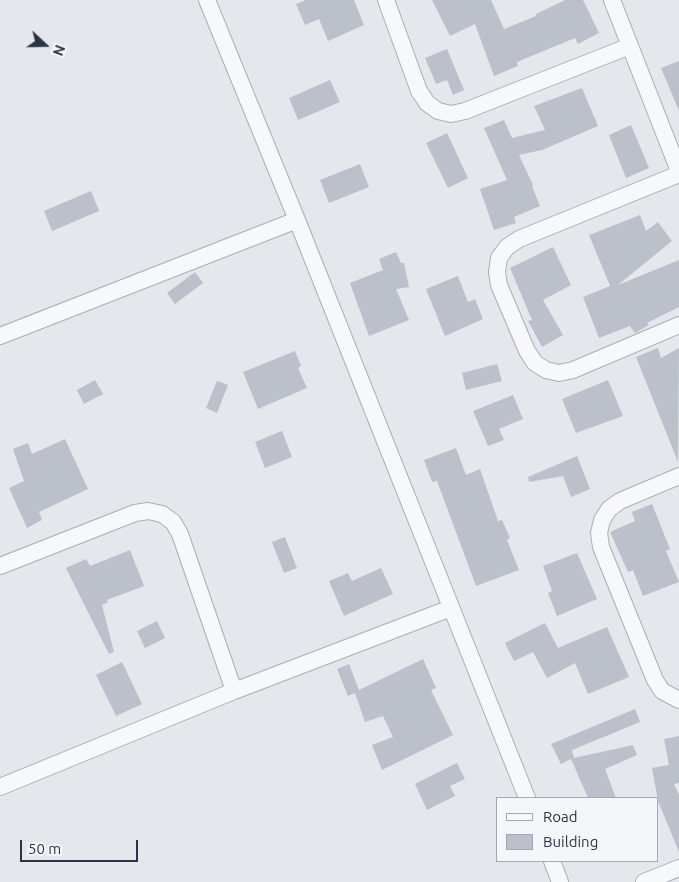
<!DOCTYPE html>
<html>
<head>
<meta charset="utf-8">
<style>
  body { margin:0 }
  #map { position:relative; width:679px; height:882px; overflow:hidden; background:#e4e7ec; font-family:Ubuntu,sans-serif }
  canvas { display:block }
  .legend { position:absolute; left:496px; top:797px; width:162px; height:65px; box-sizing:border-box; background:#f4f6f9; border:1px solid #a4a8b1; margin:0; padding:6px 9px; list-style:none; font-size:15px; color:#2b3445 }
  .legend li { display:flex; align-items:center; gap:10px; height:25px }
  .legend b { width:25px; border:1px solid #a4a8b1 }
  .north { position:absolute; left:20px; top:20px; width:50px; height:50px; -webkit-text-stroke:4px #f4f6f9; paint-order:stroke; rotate:111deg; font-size:14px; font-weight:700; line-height:20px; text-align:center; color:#2b3445 }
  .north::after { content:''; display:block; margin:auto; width:18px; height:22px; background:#2b3445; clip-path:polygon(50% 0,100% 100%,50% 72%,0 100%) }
  .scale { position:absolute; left:20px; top:840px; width:118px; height:22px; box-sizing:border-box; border:2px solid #2b3445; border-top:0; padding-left:6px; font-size:15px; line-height:18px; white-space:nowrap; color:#2b3445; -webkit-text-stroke:4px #f4f6f9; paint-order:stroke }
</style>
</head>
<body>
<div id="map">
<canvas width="679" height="882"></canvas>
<ul class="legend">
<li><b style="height:6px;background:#f7f8fa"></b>Road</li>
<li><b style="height:14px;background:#bbc0ca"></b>Building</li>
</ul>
<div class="north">N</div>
<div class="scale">50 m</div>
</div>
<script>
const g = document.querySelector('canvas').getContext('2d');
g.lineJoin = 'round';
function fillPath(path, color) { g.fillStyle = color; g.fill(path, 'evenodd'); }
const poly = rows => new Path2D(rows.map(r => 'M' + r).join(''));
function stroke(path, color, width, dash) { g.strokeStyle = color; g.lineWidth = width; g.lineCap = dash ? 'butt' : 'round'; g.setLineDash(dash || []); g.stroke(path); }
fillPath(poly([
  [306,0,354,0,364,25,328,41,319,19,305,25,296,4],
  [432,0,491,0,504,29,536,16,536,14,565,0,583,0,599,33,578,44,575,38,517,62,518,66,494,76,475,24,450,36],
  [447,49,464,90,453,95,447,80,436,84,425,58],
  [679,61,679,111,661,68],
  [330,80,340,102,298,120,289,98],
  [582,88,598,126,542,150,519,155,533,185,532,186,540,206,514,217,516,223,494,230,480,189,507,180,484,128,504,120,512,138,545,130,534,106],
  [631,125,649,168,626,178,609,135],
  [447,133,468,178,448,188,426,143],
  [360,164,369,187,329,203,320,180],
  [91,191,99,211,52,231,44,211],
  [640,215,646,231,658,222,672,241,618,285,679,260,679,307,647,323,649,325,635,333,630,326,599,338,583,297,610,286,589,235],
  [553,247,571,285,543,300,563,335,542,347,528,321,532,320,510,268],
  [396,252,401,263,404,263,409,287,396,289,409,320,369,336,350,283,383,270,379,259],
  [195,272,203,283,175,304,167,293],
  [458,276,468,302,475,299,483,319,445,336,426,289],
  [658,348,661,358,679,348,678,462,636,357],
  [295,351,301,366,298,368,307,388,258,409,243,372],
  [497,364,502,381,466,390,462,373],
  [95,380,103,394,84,404,77,390],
  [608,380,623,416,576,433,562,399],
  [217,381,228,385,217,413,206,408],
  [513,395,523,419,499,429,504,440,488,446,473,411],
  [282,431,292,457,265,468,255,442],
  [65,439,88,489,39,512,42,520,27,528,9,488,24,481,13,449,28,443,32,454],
  [456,448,466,475,480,469,498,521,502,520,510,538,507,540,519,570,476,586,437,481,432,482,424,460],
  [577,456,590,489,571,497,563,476,529,482,528,477],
  [652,504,670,549,666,551,679,582,643,596,633,570,628,572,610,532,635,521,632,512],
  [285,537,297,568,284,573,272,542],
  [130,550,144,586,107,600,108,602,102,605,114,652,109,654,66,568,86,559,90,566],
  [577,553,597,599,557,616,548,593,552,591,543,566],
  [381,568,393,594,344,616,329,581,348,573,352,581],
  [157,621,165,638,145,648,137,631],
  [545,623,558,648,607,627,629,677,588,694,575,663,547,678,533,652,514,661,505,643],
  [423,659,436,688,431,690,453,735,382,770,372,745,393,737,383,716,365,722,355,693,348,696,337,669,349,664,359,690],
  [122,662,142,704,116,716,96,675],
  [635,709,640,722,572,750,574,758,633,745,637,755,605,769,616,798,588,798,571,759,561,764,551,744],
  [679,736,679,783,674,784,679,795,679,852,658,801,652,768,669,765,664,739],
  [457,763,465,779,450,786,455,796,427,810,415,784]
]), '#bbc0ca');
const street = poly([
  [207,0,297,220,527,798],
  [386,0,419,91,427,103,438,111,451,114,465,111,630,46],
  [612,0,679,171],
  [679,174,519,239,507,247,499,258,497,272,499,285,527,351,535,363,546,370,559,373,573,370,679,325],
  [0,336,297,220],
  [679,476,620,501,609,509,602,520,599,533,601,547,655,680,662,691,679,700],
  [0,566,135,513,148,511,162,514,173,522,180,534,234,691],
  [0,787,234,691,451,608],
  [552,861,560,882],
  [644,882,679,868]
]);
stroke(street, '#a9aeb7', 18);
stroke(street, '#f7f8fa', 16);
</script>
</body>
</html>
